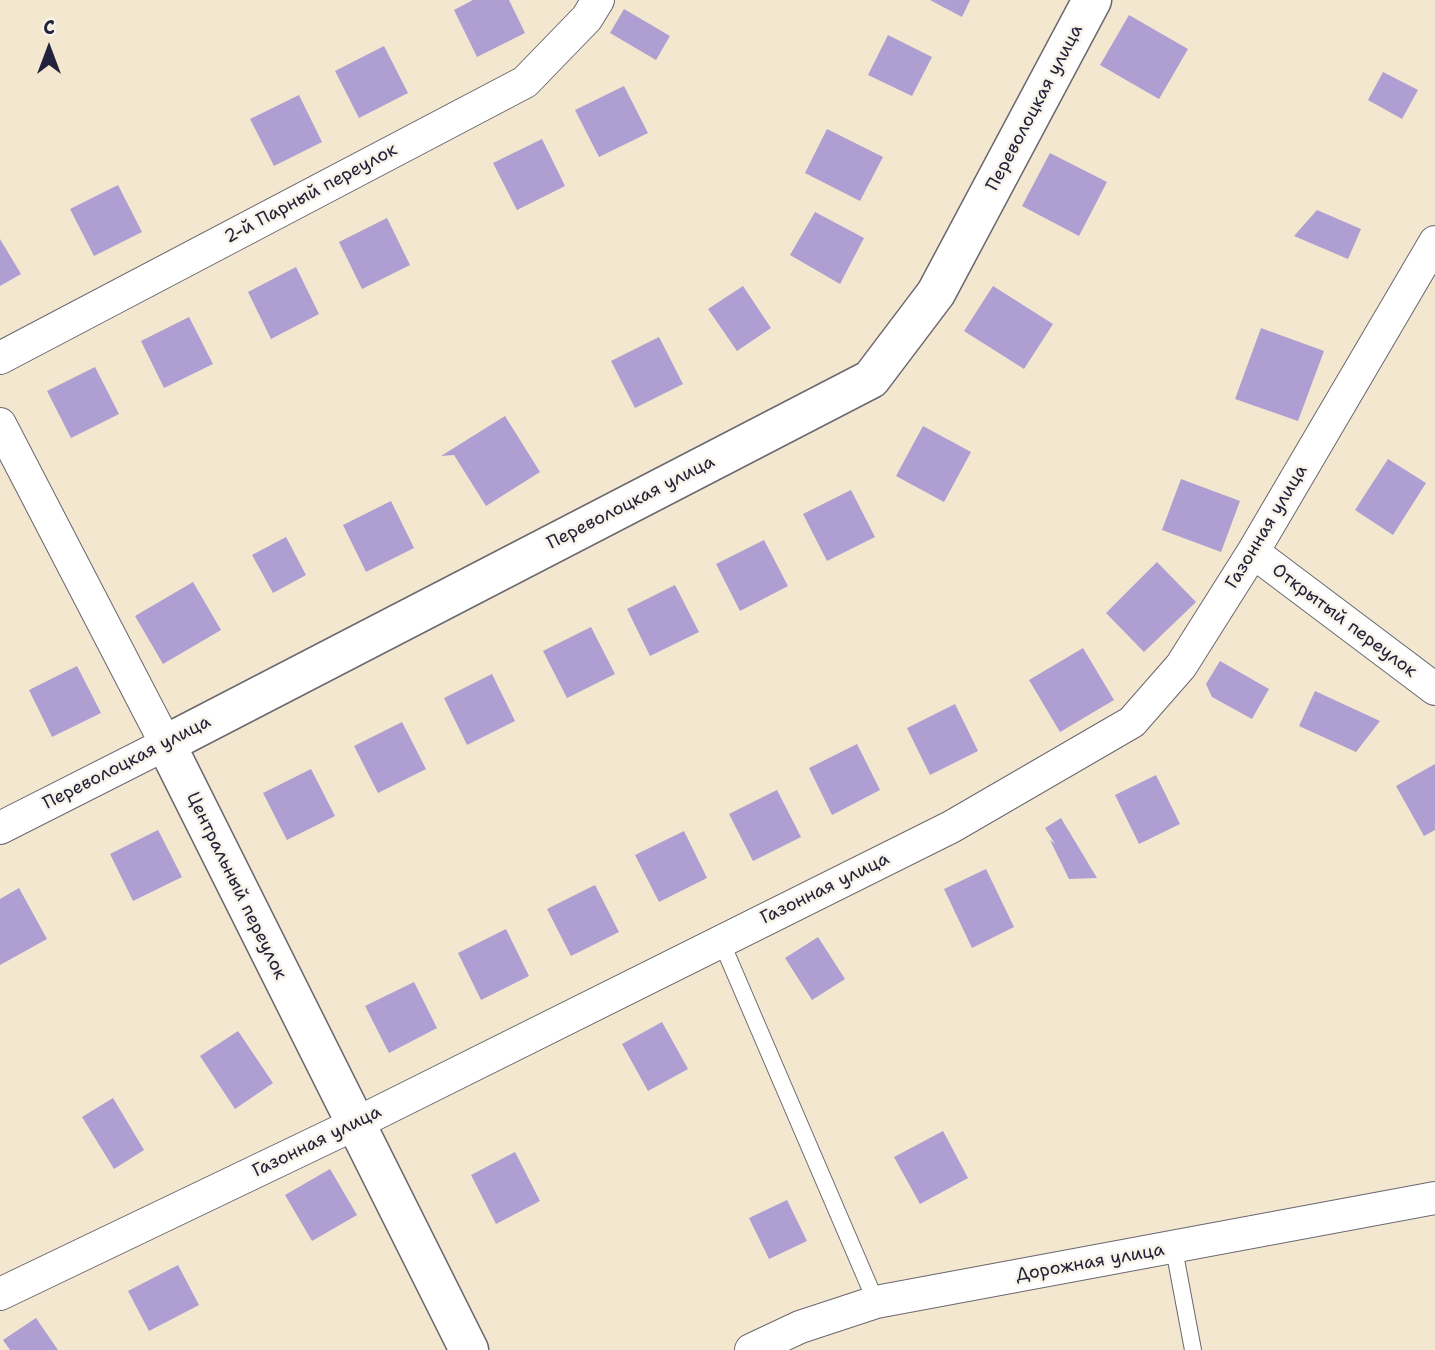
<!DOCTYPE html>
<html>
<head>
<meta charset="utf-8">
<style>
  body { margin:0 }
  #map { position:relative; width:1435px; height:1350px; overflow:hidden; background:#f3e7d0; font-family:"Shantell Sans",sans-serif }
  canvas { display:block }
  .north { position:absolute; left:14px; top:14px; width:70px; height:70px; -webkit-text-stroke:5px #f7f3e8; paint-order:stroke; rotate:0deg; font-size:19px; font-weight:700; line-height:28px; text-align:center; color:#22223b }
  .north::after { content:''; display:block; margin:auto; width:24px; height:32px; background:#22223b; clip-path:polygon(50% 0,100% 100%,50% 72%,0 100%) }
</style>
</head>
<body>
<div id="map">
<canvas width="1435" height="1350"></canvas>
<div class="north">С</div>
</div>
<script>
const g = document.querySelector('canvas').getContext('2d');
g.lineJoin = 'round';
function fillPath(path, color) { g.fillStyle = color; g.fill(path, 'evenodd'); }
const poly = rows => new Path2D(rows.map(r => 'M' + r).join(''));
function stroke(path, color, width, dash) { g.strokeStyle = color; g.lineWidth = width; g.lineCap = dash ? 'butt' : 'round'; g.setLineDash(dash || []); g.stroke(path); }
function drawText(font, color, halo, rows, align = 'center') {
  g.font = font + ' "Shantell Sans",sans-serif'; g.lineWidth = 5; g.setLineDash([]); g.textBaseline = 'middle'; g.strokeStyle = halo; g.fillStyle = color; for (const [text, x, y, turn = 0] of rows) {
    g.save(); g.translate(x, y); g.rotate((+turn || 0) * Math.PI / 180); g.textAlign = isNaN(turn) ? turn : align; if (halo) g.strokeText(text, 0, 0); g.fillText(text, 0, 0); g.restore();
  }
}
fillPath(poly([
  [473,0,509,0,525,33,477,57,454,10],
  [930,0,970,0,962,17],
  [624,9,670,36,656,60,610,33],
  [1129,15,1188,49,1159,99,1100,65],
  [888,35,932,57,912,96,868,75],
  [384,46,408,93,359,118,335,71],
  [1383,72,1418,90,1402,119,1368,100],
  [624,86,648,133,599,157,575,110],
  [299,95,322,142,274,166,250,119],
  [827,129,883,157,860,201,805,173],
  [542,139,565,186,517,210,493,163],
  [1050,153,1107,182,1079,236,1022,206],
  [118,185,142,232,94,256,70,209],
  [1317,210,1361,229,1348,259,1294,236],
  [815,212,864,238,840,284,790,255],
  [387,218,410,265,362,289,339,242],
  [0,239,21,274,0,286],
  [296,267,319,314,271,339,248,292],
  [743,286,771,328,737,351,708,309],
  [993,286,1053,324,1024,369,964,331],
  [189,317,213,364,164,388,141,341],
  [1261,328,1324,351,1298,421,1235,399],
  [659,337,683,384,635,408,611,361],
  [95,367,119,414,71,438,47,391],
  [505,416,540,472,486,506,454,455,441,456],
  [923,426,971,452,944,502,896,476],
  [1388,459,1426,483,1393,535,1355,510],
  [1181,479,1240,501,1221,552,1162,530],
  [851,490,875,537,827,561,803,514],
  [391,501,414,548,366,572,343,525],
  [286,537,306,575,273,593,252,555],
  [764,540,788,586,740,611,716,564],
  [1157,562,1196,602,1144,652,1106,613],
  [193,582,221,630,163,664,135,616],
  [675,585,699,632,650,656,627,609],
  [591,627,615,674,567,698,543,651],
  [1083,648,1114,700,1060,732,1029,680],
  [1220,661,1269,689,1252,719,1212,697,1206,684],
  [77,666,101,713,52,737,29,690],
  [492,674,515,721,467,745,444,698],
  [1315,691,1380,721,1356,752,1299,726],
  [955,704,978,751,930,775,907,728],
  [402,722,426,769,378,793,354,746],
  [857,744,880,790,832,815,809,768],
  [1435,764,1435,830,1424,836,1396,786],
  [311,769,335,816,287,840,263,793],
  [1156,775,1180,824,1139,844,1115,795],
  [777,790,801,837,753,861,729,814],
  [1061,818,1097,878,1069,879,1050,840,1055,844,1045,828],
  [158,830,182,877,133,901,110,854],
  [684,831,707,878,659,902,635,855],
  [986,869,1014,927,972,948,944,889],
  [595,885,619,932,571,956,547,909],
  [19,888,47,939,0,965,0,899],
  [506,929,529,976,481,1000,458,953],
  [818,937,845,979,812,1000,785,958],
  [414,982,437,1028,389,1053,365,1006],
  [662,1022,688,1069,648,1091,622,1044],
  [238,1031,273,1083,235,1109,200,1056],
  [113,1098,144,1150,114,1169,82,1117],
  [943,1131,968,1178,920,1204,894,1157],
  [515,1152,540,1201,496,1224,471,1175],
  [330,1169,357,1215,312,1241,285,1195],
  [787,1200,807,1241,769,1259,749,1218],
  [178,1265,199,1305,149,1331,128,1291],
  [36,1318,58,1350,10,1350,3,1340]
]), '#af9ed2');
const lane = poly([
  [721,941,876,1302],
  [1174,1249,1193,1350]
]);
const street = poly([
  [0,358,525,82,587,18,598,0],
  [0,424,166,744,0,828],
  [1253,552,1435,689],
  [0,1294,355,1124,951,827,1132,722,1181,666,1253,552,1435,242],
  [751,1350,800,1327,876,1302,1435,1198]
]);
const secondary = poly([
  [469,1350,166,744,871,379,936,293,1092,0]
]);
stroke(lane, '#6b676f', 18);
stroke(street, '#6b676f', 34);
stroke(secondary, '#6b676f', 41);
stroke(lane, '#fff', 16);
stroke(street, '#fff', 32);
stroke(secondary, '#fff', 38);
drawText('18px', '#22223b', '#f7f3e8', [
  ["Переволоцкая улица",1035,108,-62],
  ["2-й Парный переулок",311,194,-28],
  ["Переволоцкая улица",631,503,-27],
  ["Газонная улица",1267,527,-59],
  ["Открытый переулок",1344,621,37],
  ["Переволоцкая улица",127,763,-27],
  ["Центральный переулок",236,886,64],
  ["Газонная улица",825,889,-26],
  ["Газонная улица",317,1142,-26],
  ["Дорожная улица",1090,1263,-10]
]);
</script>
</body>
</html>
